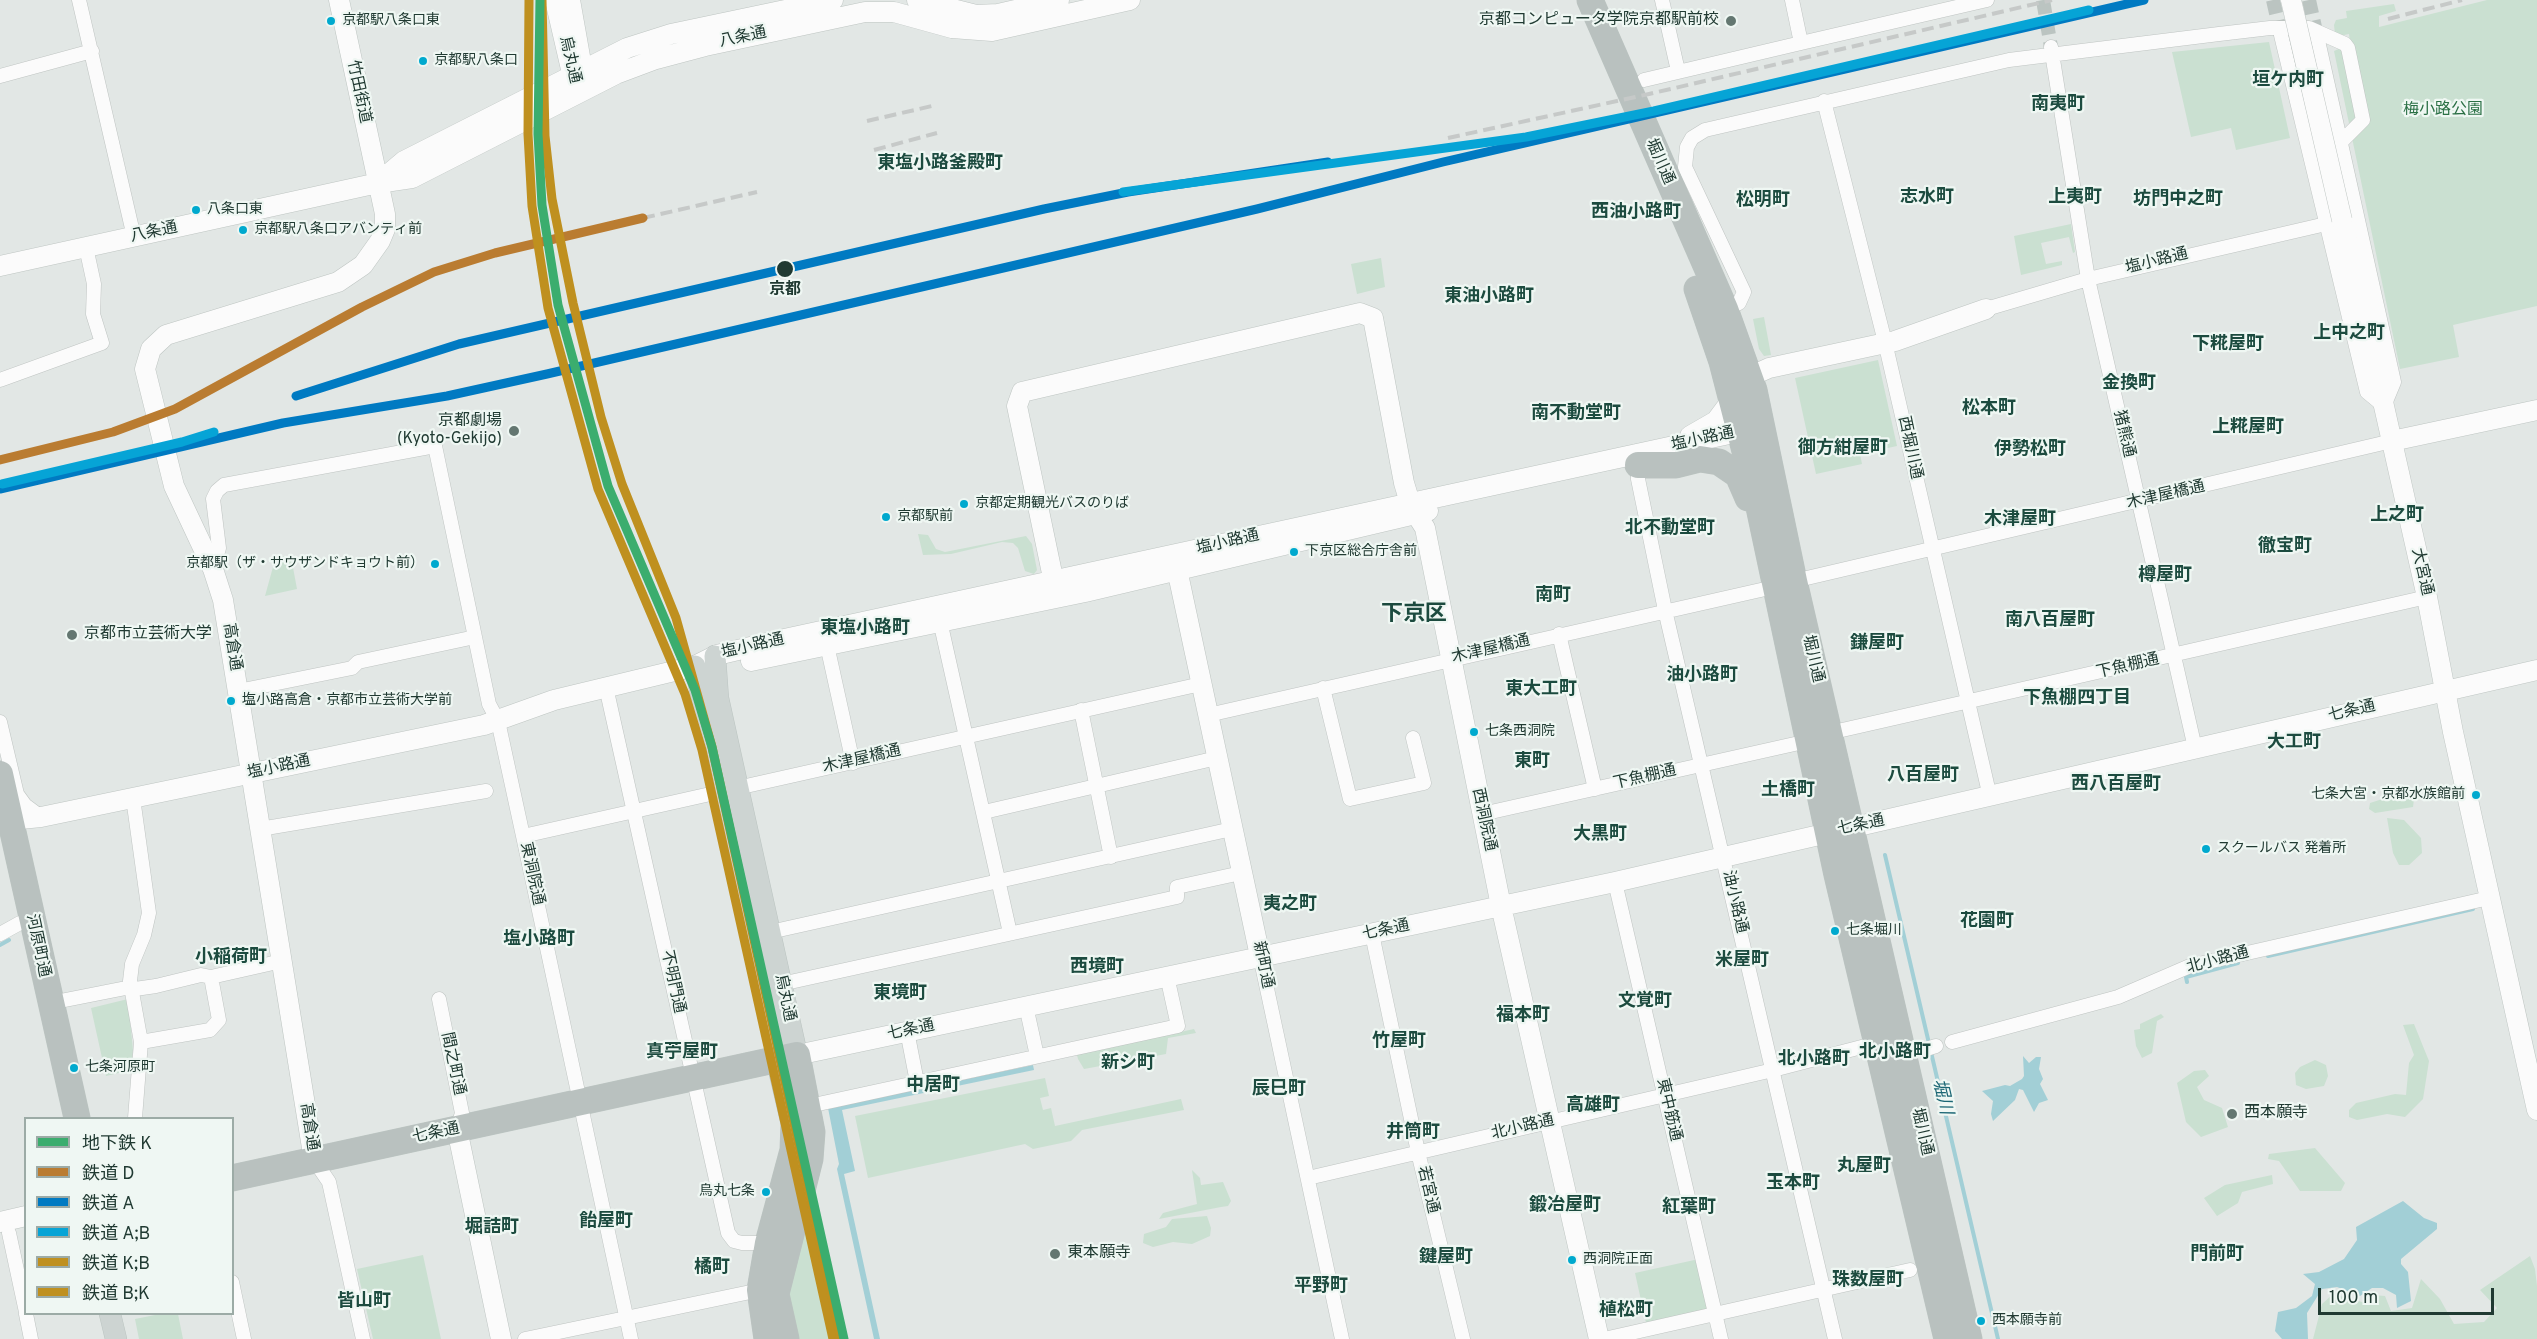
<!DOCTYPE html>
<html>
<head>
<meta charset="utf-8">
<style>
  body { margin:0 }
  #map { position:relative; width:2537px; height:1339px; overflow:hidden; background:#e2e7e5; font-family:Overpass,"Noto Sans JP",sans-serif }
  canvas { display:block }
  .legend { position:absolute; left:24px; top:1117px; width:210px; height:198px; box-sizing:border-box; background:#eff7f3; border:2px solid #9caba6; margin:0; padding:8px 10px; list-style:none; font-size:18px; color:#203a32 }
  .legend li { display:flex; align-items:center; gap:12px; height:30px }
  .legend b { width:30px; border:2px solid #9caba6 }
  .scale { position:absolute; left:2318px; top:1288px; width:176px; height:27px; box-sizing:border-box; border:3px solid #203a32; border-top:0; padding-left:8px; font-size:18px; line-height:21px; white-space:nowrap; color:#203a32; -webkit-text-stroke:4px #eff7f3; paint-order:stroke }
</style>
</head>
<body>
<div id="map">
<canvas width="2537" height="1339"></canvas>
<ul class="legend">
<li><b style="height:8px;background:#3bad6e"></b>地下鉄 K</li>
<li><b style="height:8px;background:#ba7c31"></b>鉄道 D</li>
<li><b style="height:8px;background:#007ac2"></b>鉄道 A</li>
<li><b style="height:8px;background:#06a4d6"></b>鉄道 A;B</li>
<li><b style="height:8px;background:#bf901f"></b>鉄道 K;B</li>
<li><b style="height:8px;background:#bf901f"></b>鉄道 B;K</li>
</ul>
<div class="scale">100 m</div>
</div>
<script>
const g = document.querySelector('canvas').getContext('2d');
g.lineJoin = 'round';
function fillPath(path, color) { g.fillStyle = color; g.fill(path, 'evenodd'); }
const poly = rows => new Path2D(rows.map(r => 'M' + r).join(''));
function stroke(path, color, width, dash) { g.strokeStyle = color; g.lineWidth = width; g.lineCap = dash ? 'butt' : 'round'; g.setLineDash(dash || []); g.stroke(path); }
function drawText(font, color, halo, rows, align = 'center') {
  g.font = font + ' Overpass,"Noto Sans JP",sans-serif'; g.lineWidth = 4.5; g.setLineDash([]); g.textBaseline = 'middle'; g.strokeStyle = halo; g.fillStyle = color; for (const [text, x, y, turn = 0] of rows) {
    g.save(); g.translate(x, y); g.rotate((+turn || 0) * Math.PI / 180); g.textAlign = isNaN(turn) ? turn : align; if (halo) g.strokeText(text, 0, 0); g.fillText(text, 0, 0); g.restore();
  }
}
fillPath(poly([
  [2487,0,2537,0,2537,306,2453,325,2459,357,2400,369,2334,51,2350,44,2349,34,2339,36,2335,34,2334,25,2336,20,2347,18,2346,11,2394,4,2396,11,2379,16,2379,27],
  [2269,42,2290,138,2236,150,2231,128,2191,137,2172,52],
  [2071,224,2075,252,2073,253,2069,237,2041,243,2046,264,2062,261,2062,265,2021,275,2014,236],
  [1381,258,1385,287,1357,294,1351,264],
  [1764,317,1771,355,1764,356,1759,349,1753,319],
  [1878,360,1897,446,1860,454,1862,464,1816,474,1795,378],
  [918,534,928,535,936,549,945,552,1026,536,1032,544,1037,570,1034,574,1025,571,1018,548,1013,543,1002,542,951,554,923,555],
  [276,556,291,557,297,589,265,596],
  [2404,792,2414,799,2413,807,2375,813,2369,809,2370,803],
  [2387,818,2404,820,2421,838,2422,853,2409,865,2399,865,2393,853],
  [128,999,133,1050,131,1070,106,1076,91,1008],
  [2161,1014,2164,1017,2157,1021,2152,1053,2142,1058,2136,1046,2134,1030,2140,1029,2140,1024],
  [2414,1024,2429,1061,2423,1099,2405,1117,2387,1114,2357,1120,2349,1117,2349,1110,2356,1103,2395,1094,2406,1095,2409,1063,2414,1055,2403,1025],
  [1194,1029,1196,1033,1168,1038,1166,1054,1084,1069,1078,1059,1077,1055],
  [2315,1060,2326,1065,2328,1076,2324,1086,2306,1089,2296,1085,2295,1073,2300,1067],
  [2205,1070,2209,1076,2197,1087,2204,1100,2222,1108,2228,1127,2201,1137,2186,1122,2177,1083,2194,1071],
  [1045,1078,1049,1096,1040,1098,1043,1110,1051,1108,1055,1126,1181,1099,1184,1110,1082,1130,1071,1141,1033,1149,1025,1144,868,1178,855,1116],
  [2315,1148,2345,1183,2341,1191,2300,1191,2279,1161,2268,1159,2269,1154],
  [1192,1170,1200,1178,1201,1185,1223,1182,1231,1201,1228,1206,1221,1207,1159,1219,1163,1213,1197,1204],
  [2272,1175,2273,1184,2242,1192,2238,1203,2217,1216,2204,1198,2225,1185],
  [1207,1216,1211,1228,1210,1236,1192,1244,1173,1242,1153,1247,1143,1243,1144,1234,1166,1227,1172,1219],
  [802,1224,809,1226,833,1339,796,1339,785,1289],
  [423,1255,441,1339,373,1339,357,1269],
  [2530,1256,2535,1269,2537,1286,2537,1339,2313,1339,2322,1304,2333,1294,2362,1302,2373,1295,2385,1296,2391,1311,2412,1308,2421,1279,2440,1299,2454,1324,2484,1322,2497,1308,2480,1290],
  [1699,1259,1709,1310,1646,1323,1635,1273],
  [160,1314,178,1314,183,1339,139,1339,135,1319]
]), '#cae0d1');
fillPath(poly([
  [2023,1056,2029,1063,2036,1057,2041,1057,2039,1069,2043,1079,2040,1084,2048,1100,2039,1103,2034,1112,2023,1090,2019,1089,2015,1100,1993,1121,1991,1114,1993,1101,1982,1091,2005,1085,2010,1086,2022,1079,2024,1076],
  [1033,1065,1034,1070,842,1110,855,1171,844,1174,880,1339,874,1339,837,1169,839,1164,828,1108],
  [2403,1201,2424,1218,2437,1223,2437,1229,2401,1259,2401,1264,2408,1272,2411,1301,2397,1308,2396,1295,2383,1288,2372,1288,2360,1296,2337,1287,2322,1289,2307,1313,2308,1339,2282,1339,2275,1331,2278,1312,2296,1308,2312,1296,2315,1284,2303,1274,2319,1272,2344,1259,2357,1240,2356,1227]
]), '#a2cfd6');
stroke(poly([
  [1885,855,1998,1339],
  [0,945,9,940],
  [2268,956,2473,909],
  [2187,982,2186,977,2238,963]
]), '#a2cfd6', 4);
stroke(poly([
  [2043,0,2051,47],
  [2273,0,2281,35],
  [2309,0,2317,36]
]), '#bbc4c1', 14, [14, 7]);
const street = poly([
  [79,0,134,237],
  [1662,0,1678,71],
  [2281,35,2367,392,2384,406,2394,382,2317,36],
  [1801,43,1987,0],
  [2051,47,2088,279,2195,748],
  [0,76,92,51],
  [1644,80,1801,43,1792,0],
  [1824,101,1885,342,1990,797],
  [1986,309,2088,279,2326,224],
  [1722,310,1739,303,1744,292,1685,167,1687,147,1692,138,1705,130,2009,60,2219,34,2270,28,2309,28,2345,44,2348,48,2363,120,2341,142],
  [0,380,102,343,93,314,94,284,86,247],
  [1638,465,1638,479,1665,610,1835,1339],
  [213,569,219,548,213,499,217,491,224,485,435,446,489,704,498,721,523,836,631,1339],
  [1794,581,2392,441],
  [940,621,1010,933],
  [1559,634,1595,789],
  [827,645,853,763],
  [606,687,728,1233,734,1241,742,1243,768,1243],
  [1323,688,1350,799,1424,783,1413,738],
  [238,691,352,668,358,662,475,637],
  [1081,710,1111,857],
  [1208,715,1774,587],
  [0,722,17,794,25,805,41,817],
  [1829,733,2427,597],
  [133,798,149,913,144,935,132,964,130,981,141,1042,135,1118],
  [984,812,1217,758],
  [1482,814,1808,741],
  [260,829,486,791],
  [523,836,1201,684],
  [1615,882,1721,1339],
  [770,932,1232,829],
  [0,934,20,923],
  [1372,934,1418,1152,1463,1339],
  [1260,956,1342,1339],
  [781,984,1177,897,1177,887,1241,873],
  [439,999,462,1113,457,1129],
  [50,1003,131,987,135,989,156,986,201,975,211,977,282,961],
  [1026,1006,1037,1056],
  [907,1031,917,1082],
  [141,1042,210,1030,219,1020,211,977],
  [1952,1042,2118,997,2190,966,2489,898],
  [1923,1050,1936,1046],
  [809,1106,1178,1026,1167,976],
  [314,1160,329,1182,363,1339],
  [1308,1178,1773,1070,1877,1043],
  [9,1233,26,1312],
  [232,1282,244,1339],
  [26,1314,31,1339],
  [525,1339,760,1290],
  [1604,1339,1910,1270]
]);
const secondary = poly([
  [555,0,574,82],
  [570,0,584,79],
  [917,0,976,15,998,14,1059,0],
  [378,183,404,161,627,48,671,34,833,0],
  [2342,220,2427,597,2453,732,2537,1110],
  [0,266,378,183,412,178,616,74,656,59,705,46,865,12,894,12,952,28,992,31,1130,0],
  [1690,436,1716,421,1749,377,1769,368,1895,341,1986,309],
  [2392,441,2537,410],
  [1175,560,1260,956],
  [1057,597,1017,406,1022,392,1360,313,1373,318,1404,483,1411,506,1425,528,1501,906,1599,1339],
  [751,661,1085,592,1428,511],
  [0,821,41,817,484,725,554,700,695,666,717,655,780,640,1752,429],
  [797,1055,1615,882,2537,670],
  [457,1129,501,1339],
  [314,1160,223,600,213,569,174,486,145,369,151,349,166,335,338,282,363,265,380,241,385,229,385,214,339,0],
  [0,1222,26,1216]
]);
const primary = poly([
  [715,656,718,698,797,1055],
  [695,666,779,1059],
  [110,1314,116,1339]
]);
const highway = poly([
  [1590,0,1725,309,1754,390,1794,581,1969,1339],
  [1697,289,1722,362,1757,498,1837,875,1947,1339],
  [1638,465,1676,465,1700,459,1719,462,1738,475,1748,498],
  [0,774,77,1118],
  [232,1178,797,1055,812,1132,810,1159,776,1294,786,1339],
  [767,1339,760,1290,768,1243,793,1150,794,1123,779,1059]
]);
stroke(street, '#bfc4c2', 15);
stroke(secondary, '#bec5c2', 21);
stroke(primary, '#bbc4c1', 22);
stroke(highway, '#bbc4c1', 27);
stroke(street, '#fbfbfb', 14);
stroke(secondary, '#fbfbfb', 20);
stroke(primary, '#cdd4d2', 21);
stroke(highway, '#b9c1bf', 26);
stroke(poly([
  [2388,19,2462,0],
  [867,121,932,106],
  [1448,138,1649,94,2052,0],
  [874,150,937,133],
  [643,218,757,192]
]), '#c6c9c8', 4, [12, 6]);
const secondaryBridge = poly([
  [2291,0,2342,220]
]);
stroke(secondaryBridge, '#bec5c2', 21, []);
stroke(secondaryBridge, '#fbfbfb', 20);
stroke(poly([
  [0,460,113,432,175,409,362,307,434,272,495,253,643,218]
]), '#ba7c31', 9);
stroke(poly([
  [296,396,459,344,1044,209,1128,192,1328,162],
  [0,489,283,423,447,396,547,374,1257,209,1443,162,2144,0]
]), '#007ac2', 9);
stroke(poly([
  [1123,192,1526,137,1654,111,2089,10],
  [2,484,182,442,214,432]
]), '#06a4d6', 9);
stroke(poly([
  [529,0,528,134,532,206,548,308,598,489,685,694,702,750,833,1339]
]), '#bf901f', 9);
stroke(poly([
  [542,0,545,136,552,199,573,303,601,417,622,484,676,618,712,747,841,1339]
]), '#bf901f', 9);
stroke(poly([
  [540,0,538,134,542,205,558,305,608,486,695,690,712,747,844,1339]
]), '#3bad6e', 9);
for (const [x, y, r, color] of [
  [331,21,5,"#00a9ce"],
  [1731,21,6,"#647771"],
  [423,61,5,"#00a9ce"],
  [196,210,5,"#00a9ce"],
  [243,230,5,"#00a9ce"],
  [785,269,9,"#203a32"],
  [514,431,6,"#647771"],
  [964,504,5,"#00a9ce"],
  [886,517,5,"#00a9ce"],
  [1294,552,5,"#00a9ce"],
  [435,564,5,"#00a9ce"],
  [72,635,6,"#647771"],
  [231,701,5,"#00a9ce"],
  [1474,732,5,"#00a9ce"],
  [2476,795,5,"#00a9ce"],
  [2206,849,5,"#00a9ce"],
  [1835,931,5,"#00a9ce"],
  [74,1068,5,"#00a9ce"],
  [2232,1114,6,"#647771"],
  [766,1192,5,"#00a9ce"],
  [1055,1254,6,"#647771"],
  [1572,1260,5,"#00a9ce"],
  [1981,1321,5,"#00a9ce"]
]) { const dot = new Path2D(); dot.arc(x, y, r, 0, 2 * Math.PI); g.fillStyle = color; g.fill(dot); stroke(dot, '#eff7f3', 2); }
drawText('14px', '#203a32', '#eff7f3', [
  ["京都駅八条口東",342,21],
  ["京都駅八条口",434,61],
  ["八条口東",207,210],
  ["京都駅八条口アバンティ前",254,230],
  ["京都定期観光バスのりば",975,504],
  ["京都駅前",897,517],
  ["下京区総合庁舎前",1305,552],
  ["京都駅（ザ・サウザンドキョウト前）",424,564,"right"],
  ["塩小路高倉・京都市立芸術大学前",242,701],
  ["七条西洞院",1485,732],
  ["七条大宮・京都水族館前",2465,795,"right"],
  ["スクールバス 発着所",2217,849],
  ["七条堀川",1846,931],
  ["七条河原町",85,1068],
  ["烏丸七条",755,1192,"right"],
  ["西洞院正面",1583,1260],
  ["西本願寺前",1992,1321]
], 'left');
drawText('16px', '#203a32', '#eff7f3', [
  ["京都コンピュータ学院京都駅前校",1719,21,"right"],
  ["京都劇場",502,422,"right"],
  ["(Kyoto-Gekijo)",502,440,"right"],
  ["京都市立芸術大学",84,635],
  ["西本願寺",2244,1114],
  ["東本願寺",1067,1254]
], 'left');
drawText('16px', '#203a32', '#eff7f3', [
  ["八条通",743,38,-12],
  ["烏丸通",569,60,77],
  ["竹田街道",358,92,78],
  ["堀川通",1659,162,66],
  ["八条通",154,233,-12],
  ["塩小路通",2157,262,-14],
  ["猪熊通",2123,434,77],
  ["塩小路通",1703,440,-12],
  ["西堀川通",1909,448,78],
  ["木津屋橋通",2166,496,-13],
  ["塩小路通",1228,543,-13],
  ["大宮通",2421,572,77],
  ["高倉通",231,647,81],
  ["塩小路通",753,647,-13],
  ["木津屋橋通",1491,650,-13],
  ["堀川通",1812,659,77],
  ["下魚棚通",2128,667,-13],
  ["七条通",2352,712,-13],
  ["木津屋橋通",862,760,-13],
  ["塩小路通",279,768,-12],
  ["下魚棚通",1645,778,-13],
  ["西洞院通",1483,820,78],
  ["七条通",1861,826,-12],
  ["東洞院通",531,874,78],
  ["油小路通",1734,902,77],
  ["七条通",1386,931,-12],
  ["河原町通",37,946,78],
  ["北小路通",2218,961,-15],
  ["新町通",1262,965,78],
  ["不明門通",672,982,78],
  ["烏丸通",784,998,78],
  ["七条通",911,1031,-12],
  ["間之町通",452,1064,78],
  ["東中筋通",1668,1110,77],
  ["高倉通",308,1127,81],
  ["北小路通",1523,1128,-13],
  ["堀川通",1921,1132,77],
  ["七条通",436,1134,-12],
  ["若宮通",1427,1190,77]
]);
drawText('16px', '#2b7045', '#eff7f3', [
  ["梅小路公園",2443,111]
]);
drawText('bold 16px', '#203a32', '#eff7f3', [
  ["京都",785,291]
]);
drawText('bold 18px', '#1c4b3f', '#eff7f3', [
  ["垣ケ内町",2288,81],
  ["南夷町",2058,105],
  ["東塩小路釜殿町",940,164],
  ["志水町",1927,198],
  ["上夷町",2075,198],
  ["坊門中之町",2178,200],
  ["松明町",1763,201],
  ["西油小路町",1636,213],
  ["東油小路町",1489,297],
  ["上中之町",2349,334],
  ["下糀屋町",2228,345],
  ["金換町",2129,384],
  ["松本町",1989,409],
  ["南不動堂町",1576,414],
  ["上糀屋町",2248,428],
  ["御方紺屋町",1843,449],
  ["伊勢松町",2030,450],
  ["上之町",2397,516],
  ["木津屋町",2020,520],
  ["北不動堂町",1670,529],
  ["徹宝町",2285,547],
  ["樽屋町",2165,576],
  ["南町",1553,596],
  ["南八百屋町",2050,621],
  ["東塩小路町",865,629],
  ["鎌屋町",1877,644],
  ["油小路町",1702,676],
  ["東大工町",1541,690],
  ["下魚棚四丁目",2077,699],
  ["大工町",2294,743],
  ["東町",1532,762],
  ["八百屋町",1923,776],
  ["西八百屋町",2116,785],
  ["土橋町",1788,791],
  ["大黒町",1600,835],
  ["夷之町",1290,905],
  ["花園町",1987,922],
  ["塩小路町",539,940],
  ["小稲荷町",231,958],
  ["米屋町",1742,961],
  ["西境町",1097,968],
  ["東境町",900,994],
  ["文覚町",1645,1002],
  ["福本町",1523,1016],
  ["竹屋町",1399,1042],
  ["真苧屋町",682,1053],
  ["北小路町",1895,1053],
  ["北小路町",1814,1060],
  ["新シ町",1128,1064],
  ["中居町",933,1086],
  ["辰巳町",1279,1090],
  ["高雄町",1593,1106],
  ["井筒町",1413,1133],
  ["丸屋町",1864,1167],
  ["玉本町",1793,1184],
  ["鍛冶屋町",1565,1206],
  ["紅葉町",1689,1208],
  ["飴屋町",606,1222],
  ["堀詰町",492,1228],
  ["門前町",2217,1255],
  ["鍵屋町",1446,1258],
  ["橘町",712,1268],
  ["珠数屋町",1868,1281],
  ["平野町",1321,1287],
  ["皆山町",364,1302],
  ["植松町",1626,1311]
]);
drawText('italic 18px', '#1b6674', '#eff7f3', [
  ["堀川",1941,1097,77]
]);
drawText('bold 22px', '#1c4b3f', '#eff7f3', [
  ["下京区",1414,616]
]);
</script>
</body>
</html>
